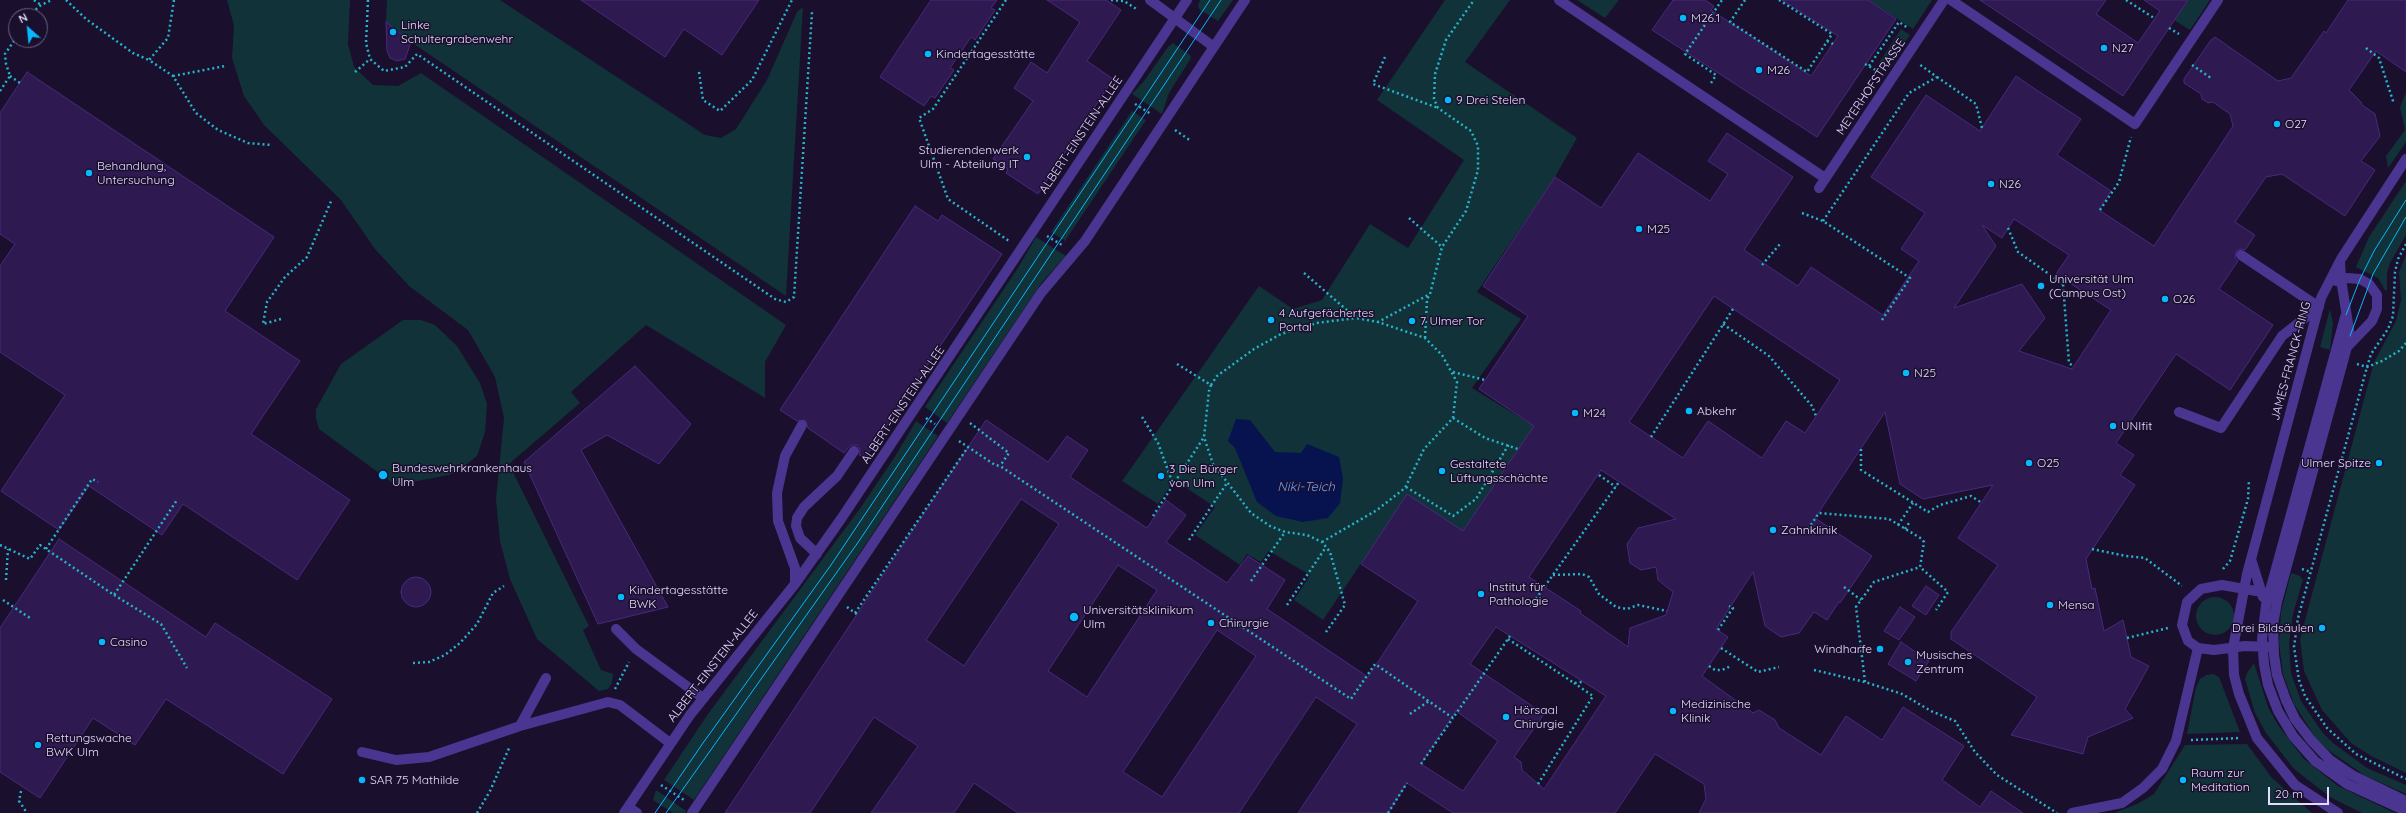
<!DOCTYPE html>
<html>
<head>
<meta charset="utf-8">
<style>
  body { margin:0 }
  #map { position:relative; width:2406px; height:813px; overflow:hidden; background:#1a0f2d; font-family:Quicksand,sans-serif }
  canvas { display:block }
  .north { position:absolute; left:8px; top:8px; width:40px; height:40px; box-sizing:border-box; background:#1a0f2d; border:1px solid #6c6181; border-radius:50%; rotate:333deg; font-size:11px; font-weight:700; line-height:16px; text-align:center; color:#e6dbff }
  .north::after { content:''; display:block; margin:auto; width:14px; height:18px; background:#07b8ff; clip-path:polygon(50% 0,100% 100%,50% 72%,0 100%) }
  .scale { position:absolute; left:2268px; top:787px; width:61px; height:18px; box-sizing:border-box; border:2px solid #e6dbff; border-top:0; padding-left:5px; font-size:12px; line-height:14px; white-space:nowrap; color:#e6dbff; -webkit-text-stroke:3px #1a0f2d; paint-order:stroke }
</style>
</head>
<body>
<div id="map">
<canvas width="2406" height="813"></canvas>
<div class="north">N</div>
<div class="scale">20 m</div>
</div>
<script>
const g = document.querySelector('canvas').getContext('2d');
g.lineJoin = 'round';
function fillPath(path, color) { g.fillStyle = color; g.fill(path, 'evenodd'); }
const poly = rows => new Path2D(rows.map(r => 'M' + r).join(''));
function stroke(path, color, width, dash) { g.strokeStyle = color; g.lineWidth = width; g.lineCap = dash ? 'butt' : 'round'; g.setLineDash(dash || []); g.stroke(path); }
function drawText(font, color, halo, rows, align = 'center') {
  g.font = font + ' Quicksand,sans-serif'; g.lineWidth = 3; g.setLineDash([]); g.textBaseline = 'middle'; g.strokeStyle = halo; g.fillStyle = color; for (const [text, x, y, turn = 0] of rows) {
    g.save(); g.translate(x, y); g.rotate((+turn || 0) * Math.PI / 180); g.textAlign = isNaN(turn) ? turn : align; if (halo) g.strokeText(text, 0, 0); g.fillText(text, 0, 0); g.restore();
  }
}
fillPath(poly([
  [227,0,350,0,348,44,354,67,373,85,398,86,421,73,786,325,765,362,765,398,646,325,571,392,580,403,509,464,589,626,583,630,601,670,613,674,612,683,608,689,599,691,537,639,510,579,500,541,496,499,504,418,495,377,468,330,409,286,375,249,341,200,264,125,244,96,232,58,234,26],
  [387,0,500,0,705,135,721,138,736,129,767,80,797,12,803,7,786,296,411,42,386,22],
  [1200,0,1233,0,1218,21,1200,10,1198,6],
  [1445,0,1510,0,1465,62,1577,138,1555,177,1477,292,1521,319,1472,388,1534,426,1463,531,1407,495,1323,620,1294,600,1310,575,1269,551,1261,562,1247,554,1240,565,1195,535,1215,507,1174,480,1158,504,1122,481,1259,286,1293,309,1322,300,1370,224,1408,248,1464,160,1377,100],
  [1577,0,1619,0,1605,18],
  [1868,0,1932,0,1913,29],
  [2188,0,2210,0,2190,30,2174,20],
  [1901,29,1910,35,1887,68,1879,63],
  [1173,43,1190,55,1191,58,1169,93,1162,114,1132,94,1144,81,1168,47],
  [2406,92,2406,142,2388,168,2386,156,2405,130,2400,107],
  [1132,111,1146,120,1065,241,1051,232],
  [2406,181,2406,235,2390,263,2387,273,2387,290,2385,290,2378,278,2356,267,2369,237],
  [1036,237,1066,256,1043,281,947,423,925,407,1018,268],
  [2406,255,2406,773,2371,756,2351,743,2322,710,2304,671,2300,639,2374,362,2396,321,2401,300,2399,272],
  [2330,309,2333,323,2330,350,2320,347],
  [403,320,421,320,435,325,457,346,480,383,487,404,485,432,477,456,462,468,449,475,407,483,394,484,319,429,316,419,316,409,341,364],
  [916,421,938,436,694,800,664,780,708,714,861,507,896,455],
  [2291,573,2300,576,2303,580,2293,614,2289,643,2291,673,2301,701,2322,732,2333,743,2367,768,2406,785,2406,794,2364,775,2328,750,2315,737,2294,704,2283,674,2279,643,2281,612],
  '2196 616a19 19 0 1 1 38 0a19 19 0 1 1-38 0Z',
  [2254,663,2268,707,2278,725,2304,759,2338,786,2395,813,2362,813,2330,797,2294,769,2266,733,2255,713,2245,679,2247,673],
  [2206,675,2213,674,2219,677,2240,732,2187,734,2196,687,2200,679],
  [2247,744,2272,778,2312,813,2114,813,2137,804,2154,794,2185,745],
  [656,790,686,811,685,813,673,813,653,800]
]), '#113238');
fillPath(poly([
  [1236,419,1250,420,1275,452,1301,453,1307,444,1339,457,1343,478,1340,503,1328,518,1303,522,1276,516,1257,502,1235,448,1228,441]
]), '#06134f');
const building = poly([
  [581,0,759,0,722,55,684,29,665,57,581,0],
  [931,0,997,0,991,8,995,10,975,40,971,37,950,68,954,70,935,98,931,96,924,106,880,77,931,0],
  [1047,0,1106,0,1121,10,1087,61,1113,79,1038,194,1006,173,1008,169,993,159,1033,101,1014,88,1031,62,1047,73,1080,22,1047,0],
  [1673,0,1705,0,1714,6,1711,10,1811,76,1838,36,1782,0,1868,0,1896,19,1817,137,1652,30,1673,0],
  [1980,0,2106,0,2096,14,2138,43,2160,11,2144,0,2188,0,2123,96,1980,0],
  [2348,0,2406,0,2406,72,2376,51,2349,90,2361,102,2362,105,2375,114,2380,136,2361,161,2375,170,2345,216,2282,174,2266,177,2235,222,2255,235,2245,250,2241,249,2236,251,2235,258,2238,261,2219,289,2273,325,2230,390,2176,354,2116,443,2134,455,2120,475,2135,485,2086,559,2092,589,2095,588,2104,631,2123,620,2131,657,2149,666,2125,709,2133,718,2088,737,2083,754,2011,735,2037,697,1951,639,1951,632,1998,565,1958,538,1993,485,1923,499,1909,490,1900,484,1885,412,1815,518,1872,556,1840,603,1839,602,1827,620,1814,612,1799,633,1781,637,1765,626,1753,572,1716,629,1728,637,1702,676,1753,713,1759,710,1775,720,1779,728,1821,755,1846,716,1882,740,1903,707,1964,746,1942,780,1980,807,1991,791,2023,813,1699,813,1706,799,1704,784,1655,754,1615,813,1453,813,1407,783,1388,813,1298,813,1357,724,1316,697,1239,813,1018,813,974,783,954,813,871,813,918,746,874,717,810,813,725,813,986,420,1048,462,1067,436,1088,450,1070,477,1147,528,1166,500,1186,515,1166,542,1227,583,1248,556,1285,580,1267,609,1368,677,1418,601,1361,564,1407,494,1463,531,1534,426,1479,389,1528,316,1483,286,1555,177,1601,208,1638,153,1710,201,1728,174,1708,161,1727,133,1793,177,1744,250,1798,286,1811,267,1883,315,1919,261,1901,249,1925,213,1871,177,1926,95,1980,131,2016,76,2035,89,2081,119,2057,155,2111,191,2099,210,2154,246,2233,126,2230,114,2213,102,2208,103,2202,99,2201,94,2184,83,2184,79,2211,40,2215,37,2278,81,2291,78,2324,31,2326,33,2348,0],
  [2014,219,2069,255,2056,274,2111,310,2072,369,2019,351,2045,318,2022,284,1954,308,1996,246,1982,225,2002,238,2014,219],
  [1714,296,1840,380,1805,433,1786,421,1762,458,1708,421,1683,458,1629,422,1714,296],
  [1601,470,1676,519,1638,528,1627,544,1630,563,1641,570,1656,567,1658,580,1673,592,1666,615,1630,628,1628,647,1580,613,1581,611,1529,577,1601,470],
  [1021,499,1059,524,964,666,926,640,1021,499],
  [1118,565,1157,590,1087,697,1048,671,1118,565],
  [1496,627,1606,696,1544,789,1522,770,1521,762,1514,757,1544,714,1470,664,1496,627],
  [1217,630,1256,656,1162,797,1123,772,1217,630],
  [1456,711,1498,741,1463,791,1421,764,1456,711],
  [386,22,411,42,405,59,397,61,390,58,387,51,386,22],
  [27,72,274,237,225,311,300,361,251,434,350,500,297,580,183,504,162,535,89,486,59,530,1,491,65,395,0,352,0,266,15,244,0,234,0,113,27,72],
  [915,206,938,221,942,215,1002,254,865,458,859,455,860,449,857,445,851,445,844,453,808,428,805,420,797,421,780,410,915,206],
  [635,366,691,424,659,464,607,435,581,450,668,607,598,624,524,462,635,366],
  [59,539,206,637,215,623,332,699,283,774,166,699,135,745,93,718,40,798,0,772,0,628,59,539],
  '401 592a15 15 0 1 1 30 0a15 15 0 1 1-30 0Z',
  [1926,586,1939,595,1926,615,1912,606,1926,586],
  [1900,607,1915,617,1899,640,1884,631,1900,607],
  [1901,642,1929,661,1916,681,1888,664,1901,642]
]);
fillPath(building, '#2e1950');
stroke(building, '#4a297e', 1);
stroke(poly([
  [34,0,41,5],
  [66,0,86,19,133,53,149,60],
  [174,0,168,38,149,60,173,76,196,113,218,130,248,143,271,145],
  [368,0,366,43,370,59,384,71,405,67,417,54,775,299,786,302,794,297,812,12],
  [1006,0,933,109,919,118,948,199,1009,241],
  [1111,0,1124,1,1138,10],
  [1745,0,1730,22,1807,72,1832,34,1779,0],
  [2126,0,2154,18],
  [28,16,41,5,52,0],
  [2169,28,2179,34],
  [1827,41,1833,44],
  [2366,48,2379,58,2394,104],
  [1385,57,1373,84,1438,108],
  [1865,64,1879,72],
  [2192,65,2211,78],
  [1869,66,1899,22,1908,28],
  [355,72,370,59],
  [699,72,703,100,720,111,752,80,792,0],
  [10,76,20,83],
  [173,76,225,66],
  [1937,77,1976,104,1982,128],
  [1711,83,1716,75,1685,54,1722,0],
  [0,91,10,76,6,64,5,54,16,38],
  [1135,104,1151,114],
  [1175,130,1191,141],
  [2100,210,2119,182,2131,137],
  [1802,213,1823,221,1910,278,1882,320],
  [1409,218,1442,247],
  [1823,221,1909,93,1937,77,1919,64],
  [2008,228,2018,252,2063,284],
  [1047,236,1062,245],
  [2406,244,2398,259,2395,272,2393,316,2388,329,2371,354,2367,367,2298,618,2294,647,2299,680,2305,696,2327,728,2356,754,2406,779],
  [1762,265,1780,244],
  [1304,273,1356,318,1378,322],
  [2065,280,2063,284,2069,363,2073,366],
  [281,319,263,324,267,302,285,277,307,257,332,199],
  [1723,324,1769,356,1812,406,1816,416],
  [1425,338,1427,300,1429,295],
  [1177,364,1211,385,1209,391,1204,437,1213,464,1251,513,1270,526,1285,532,1307,535,1322,542,1330,552,1345,605,1326,632],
  [2357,364,2367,367,2382,361,2399,351,2406,343],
  [1453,372,1485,380],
  [1211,385,1217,376,1254,349,1281,334,1317,323,1356,318],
  [1142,417,1158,443,1173,484],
  [926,418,935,424],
  [1453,418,1485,438,1518,449],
  [970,423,1009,453,1000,466],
  [1651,437,1733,309],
  [959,441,995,465,1000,466,1351,699,1375,664,1453,718,1510,636],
  [1861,449,1861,470,1928,512,1940,505,1971,496,1982,503],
  [1599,475,1616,487],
  [1406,487,1453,516,1476,499,1509,444],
  [1153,516,1204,437],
  [1898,525,1913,503],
  [1808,529,1819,513,1889,519,1922,539,1924,542,1920,567,1948,592,1936,610],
  [1905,529,1909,523],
  [1189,540,1227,483],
  [1322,542,1377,510,1405,488,1424,449,1453,418,1457,382,1442,355,1425,338,1378,322,1430,294,1442,247,1466,211,1478,170,1478,146,1471,131,1438,108,1434,99,1435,74,1446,40,1474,0],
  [0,545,30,559,40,545,114,595,177,500],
  [46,549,92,479,98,482],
  [2092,549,2126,556,2145,558,2182,586],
  [2223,569,2230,561,2248,499,2249,480],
  [2302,569,2311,572],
  [1553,575,1582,574,1589,577,1599,594,1616,607,1627,609,1638,605,1667,611],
  [6,580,8,549],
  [1251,581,1285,532],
  [1844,587,1861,600],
  [114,595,161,624,187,668],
  [3,600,30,618],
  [1526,603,1531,606],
  [1533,603,1619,482],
  [1287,605,1326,547],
  [847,607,858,615],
  [855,613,968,447],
  [1718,630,1733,608,1729,606],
  [2127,638,2168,628],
  [1508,639,1574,683,1582,682],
  [1721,648,1758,672,1779,667],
  [413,663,429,662,445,655,460,643,477,624,493,593,504,586],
  [1709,666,1715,670,1722,670,1731,666],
  [1814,670,1865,682,1902,694,1931,711,1955,721,1975,752,1997,775,2057,813],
  [1865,682,1856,607,1874,582,1920,567],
  [615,689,629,662],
  [1410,714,1429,701],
  [2191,740,2241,738],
  [1421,764,1453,718],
  [1538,784,1593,696,1574,683],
  [661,785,684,800],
  [21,791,19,801,27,813],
  [477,813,490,791,510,746],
  [1388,813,1407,783]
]), '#25b4c9', 2.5, [2, 3]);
stroke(poly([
  [1150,0,1214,47],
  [1559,0,1825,178],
  [1951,0,2135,124,2218,0],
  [1819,188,1944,0],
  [2241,255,2319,307],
  [2340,261,2341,279,2350,336,2277,602,2273,625,2274,655,2277,675,2286,700,2295,719,2311,740,2330,760,2352,775,2406,801],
  [2336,281,2347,278,2360,279,2369,284,2377,295,2377,309,2372,321,2348,346],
  [2345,317,2266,605,2262,639,2264,664,2268,685,2278,711,2293,736,2315,761,2347,784,2406,811],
  [2179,412,2221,428,2282,336,2319,307],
  [817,554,800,538,796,526,797,518,804,507,837,476,854,451],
  [2251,559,2263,597],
  [795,584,795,568,778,521,777,493,785,456,802,425],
  [2262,592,2222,585,2201,589,2187,602,2182,625,2188,641,2198,648,2214,650,2245,646,2269,647],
  [616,629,636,649,703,698],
  [520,726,546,678],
  [362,752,396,760,429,757,520,726,608,702,620,705,670,743],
  [628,807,637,813],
  [624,813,690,715,795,584,841,519,1187,0],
  [692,813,1041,293,1085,241,1245,0],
  [2072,813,2122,803,2143,788,2162,769,2176,741,2198,648],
  [2338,813,2295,785,2257,738,2239,694,2234,675,2233,648,2247,574,2321,298,2341,259,2406,159]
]), '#4a3690', 10);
stroke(poly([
  [2346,315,2360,279,2374,251,2406,200],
  [2350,336,2373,274,2406,217],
  [655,813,703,743,831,565,1210,0],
  [666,813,859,541,1221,0]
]), '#07b8ff', 1);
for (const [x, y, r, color] of [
  [1683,18,4,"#07b8ff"],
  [393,32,4,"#07b8ff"],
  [2104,48,4,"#07b8ff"],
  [928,54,4,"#07b8ff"],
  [1759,70,4,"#07b8ff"],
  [1448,100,4,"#07b8ff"],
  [2277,124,4,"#07b8ff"],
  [1027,157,4,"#07b8ff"],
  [89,173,4,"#07b8ff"],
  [1991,184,4,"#07b8ff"],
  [1639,229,4,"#07b8ff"],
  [2041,286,4,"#07b8ff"],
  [2165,299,4,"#07b8ff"],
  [1271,320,4,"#07b8ff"],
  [1412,321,4,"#07b8ff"],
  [1906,373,4,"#07b8ff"],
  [1689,411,4,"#07b8ff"],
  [1575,413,4,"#07b8ff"],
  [2113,426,4,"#07b8ff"],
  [2029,463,4,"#07b8ff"],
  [2379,463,4,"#07b8ff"],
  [1442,471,4,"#07b8ff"],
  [383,475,5,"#07b8ff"],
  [1161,476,4,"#07b8ff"],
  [1773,530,4,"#07b8ff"],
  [1481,594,4,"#07b8ff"],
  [621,597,4,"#07b8ff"],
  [2050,605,4,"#07b8ff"],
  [1074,617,5,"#07b8ff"],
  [1211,623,4,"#07b8ff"],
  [2322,628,4,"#07b8ff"],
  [102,642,4,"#07b8ff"],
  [1880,649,4,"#07b8ff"],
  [1908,662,4,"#07b8ff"],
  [1673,711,4,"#07b8ff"],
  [1506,717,4,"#07b8ff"],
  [38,745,4,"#07b8ff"],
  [362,780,4,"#07b8ff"],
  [2183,780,4,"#07b8ff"]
]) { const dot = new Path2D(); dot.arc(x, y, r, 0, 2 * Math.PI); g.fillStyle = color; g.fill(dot); stroke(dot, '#1a0f2d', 1.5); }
drawText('12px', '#e6dbff', '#1a0f2d', [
  ["M26.1",1691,18],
  ["Linke",401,25],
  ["Schultergrabenwehr",401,39],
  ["N27",2112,48],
  ["Kindertagesstätte",936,54],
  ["M26",1767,70],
  ["9 Drei Stelen",1456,100],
  ["O27",2285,124],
  ["Studierendenwerk",1019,150,"right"],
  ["Ulm - Abteilung IT",1019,164,"right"],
  ["Behandlung,",97,166],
  ["Untersuchung",97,180],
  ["N26",1999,184],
  ["M25",1647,229],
  ["Universität Ulm",2049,279],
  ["(Campus Ost)",2049,293],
  ["O26",2173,299],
  ["4 Aufgefächertes",1279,313],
  ["Portal",1279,327],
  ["7 Ulmer Tor",1420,321],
  ["N25",1914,373],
  ["Abkehr",1697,411],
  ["M24",1583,413],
  ["UNIfit",2121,426],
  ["O25",2037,463],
  ["Ulmer Spitze",2371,463,"right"],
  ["Gestaltete",1450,464],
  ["Lüftungsschächte",1450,478],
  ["Bundeswehrkrankenhaus",392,468],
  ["Ulm",392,482],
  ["3 Die Bürger",1169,469],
  ["von Ulm",1169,483],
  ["Zahnklinik",1781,530],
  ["Institut für",1489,587],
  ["Pathologie",1489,601],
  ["Kindertagesstätte",629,590],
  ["BWK",629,604],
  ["Mensa",2058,605],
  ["Universitätsklinikum",1083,610],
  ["Ulm",1083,624],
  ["Chirurgie",1219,623],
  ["Drei Bildsäulen",2314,628,"right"],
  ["Casino",110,642],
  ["Windharfe",1872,649,"right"],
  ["Musisches",1916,655],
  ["Zentrum",1916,669],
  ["Medizinische",1681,704],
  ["Klinik",1681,718],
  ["Hörsaal",1514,710],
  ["Chirurgie",1514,724],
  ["Rettungswache",46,738],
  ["BWK Ulm",46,752],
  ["Raum zur",2191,773],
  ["Meditation",2191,787],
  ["SAR 75 Mathilde",370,780]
], 'left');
drawText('12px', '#e6dbff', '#1a0f2d', [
  ["MEYERHOFSTRASSE",1871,87,-56],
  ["ALBERT-EINSTEIN-ALLEE",1081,135,-56],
  ["JAMES-FRANCK-RING",2291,361,-75],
  ["ALBERT-EINSTEIN-ALLEE",903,405,-56],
  ["ALBERT-EINSTEIN-ALLEE",713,666,-52]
]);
drawText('italic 13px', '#699eff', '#1a0f2d', [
  ["Niki-Teich",1306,487]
]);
</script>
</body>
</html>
